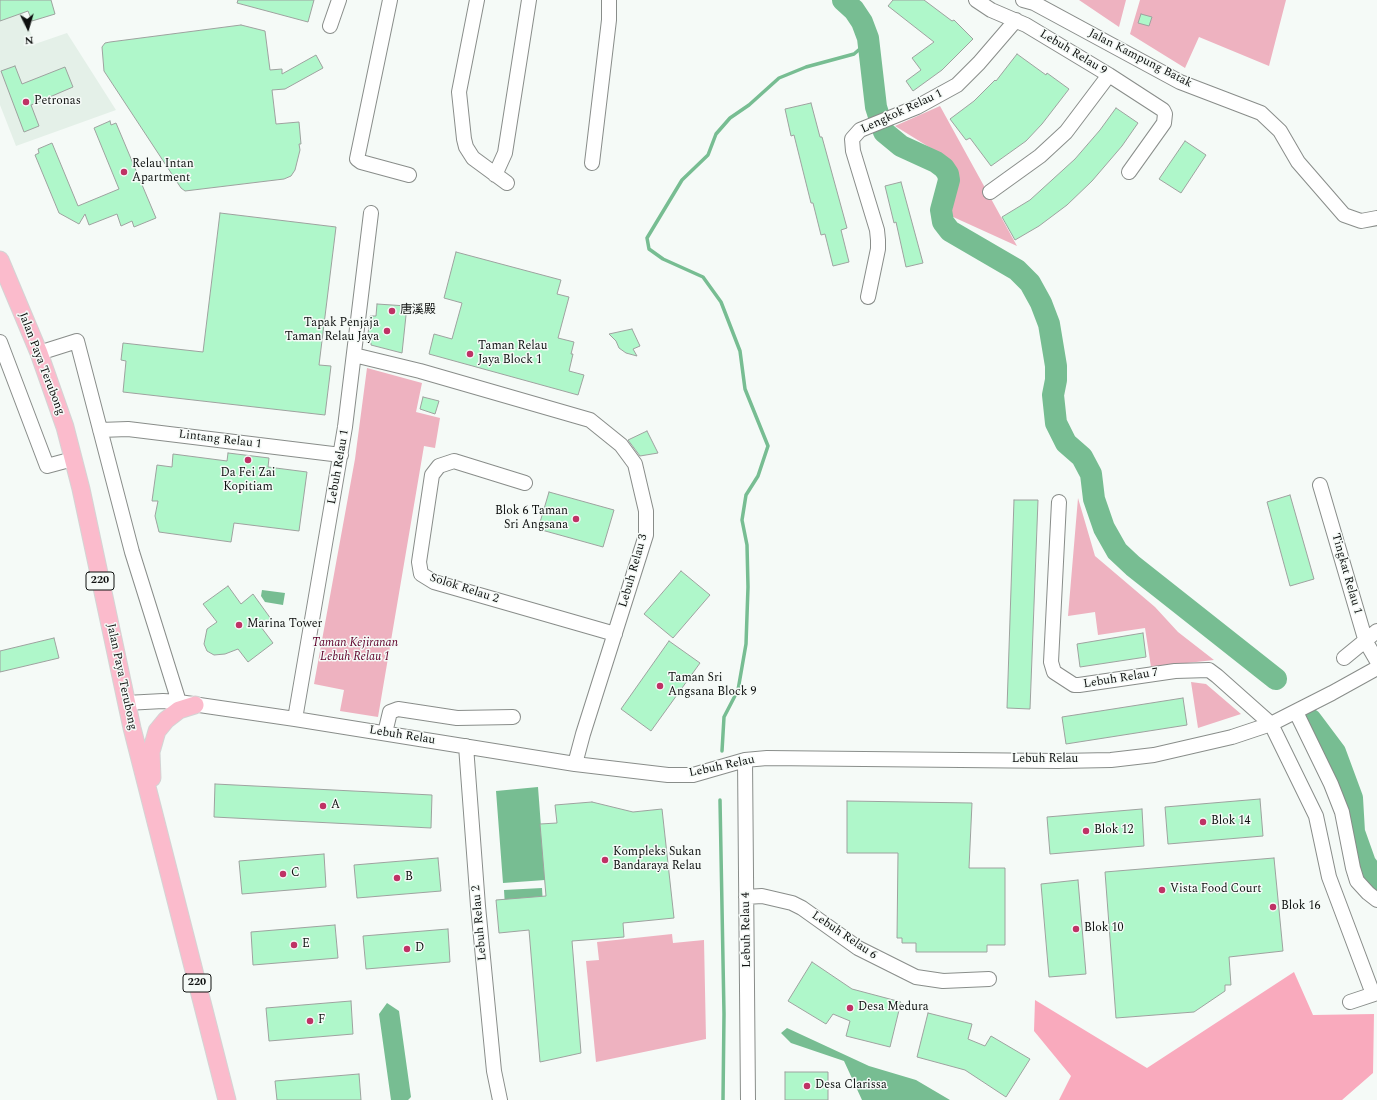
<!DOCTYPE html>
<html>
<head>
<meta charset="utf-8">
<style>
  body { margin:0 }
  #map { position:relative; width:1377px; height:1100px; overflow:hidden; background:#f5faf7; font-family:Spectral,serif }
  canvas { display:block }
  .north { position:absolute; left:8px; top:8px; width:40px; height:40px; -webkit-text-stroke:3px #f5faf7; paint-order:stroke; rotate:175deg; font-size:11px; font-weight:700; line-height:16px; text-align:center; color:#0e100f }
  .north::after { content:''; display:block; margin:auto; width:14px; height:18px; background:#0e100f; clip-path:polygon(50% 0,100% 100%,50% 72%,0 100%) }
</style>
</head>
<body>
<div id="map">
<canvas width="1377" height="1100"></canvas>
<div class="north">N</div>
</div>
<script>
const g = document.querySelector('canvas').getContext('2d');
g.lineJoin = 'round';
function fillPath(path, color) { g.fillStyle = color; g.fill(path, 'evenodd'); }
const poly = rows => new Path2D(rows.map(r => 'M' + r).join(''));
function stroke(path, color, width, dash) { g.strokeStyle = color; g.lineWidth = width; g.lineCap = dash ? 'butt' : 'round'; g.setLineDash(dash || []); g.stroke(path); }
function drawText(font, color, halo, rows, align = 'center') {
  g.font = font + ' Spectral,"Noto Sans SC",serif'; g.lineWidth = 3; g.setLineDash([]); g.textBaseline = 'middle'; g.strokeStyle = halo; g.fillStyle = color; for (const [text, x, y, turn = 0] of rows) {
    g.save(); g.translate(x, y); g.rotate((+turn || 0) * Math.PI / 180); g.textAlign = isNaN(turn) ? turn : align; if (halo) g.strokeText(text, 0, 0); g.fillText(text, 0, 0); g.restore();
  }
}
fillPath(poly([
  [0,0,18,0,35,44,67,33,116,110,16,146,0,105]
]), '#e4f0e8');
fillPath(poly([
  [1079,0,1126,0,1119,27],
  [1140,0,1286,0,1269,66,1199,37,1185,68,1130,34],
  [940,106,1017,246,951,216,957,179,956,168,950,160,895,126],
  [367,368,422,383,416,412,440,418,435,448,424,446,378,717,340,711,344,690,314,684,355,459],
  [1078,498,1095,556,1155,607,1178,632,1214,660,1151,667,1145,628,1098,635,1095,612,1068,616],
  [1191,682,1206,684,1241,714,1198,728],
  [672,934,673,943,704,940,706,1039,596,1062,586,961,599,960,597,942]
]), '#eeb2c0');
fillPath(poly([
  [1294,972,1313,1015,1374,1014,1373,1073,1342,1100,1059,1100,1071,1076,1034,1031,1035,1000,1147,1068]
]), '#f9aabd');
fillPath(poly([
  [262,590,285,593,283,605,265,602,261,596],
  [538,787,545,880,503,883,496,791],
  [542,888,544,922,506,924,504,890],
  [387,1003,399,1011,411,1097,408,1100,391,1100,379,1014],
  [787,1028,869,1066,916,1080,950,1100,862,1100,844,1061,791,1043,781,1033]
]), '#77bd92');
stroke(poly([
  [722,751,724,717,738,690,746,644,748,587,747,545,742,520,746,495,758,476,768,446,745,389,740,351,721,302,703,277,663,259,649,249,647,238,682,180,708,155,716,134,730,118,749,105,779,78,806,67,854,54,861,48,868,38],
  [720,800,724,1014,723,1100]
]), '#77bd92', 3.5);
stroke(poly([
  [843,0,854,10,862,22,868,38,876,107,884,132,901,146,936,162,944,168,948,174,949,180,941,210,943,222,950,231,1017,270,1030,283,1041,303,1049,324,1056,366,1056,380,1053,395,1056,423,1066,443,1082,457,1091,474,1094,499,1104,528,1117,551,1133,566,1276,679],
  [1311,720,1335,752,1352,798,1354,832,1365,863,1377,879]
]), '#77bd92', 22);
const building = poly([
  [0,0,51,0,55,14,32,21,28,11,0,21,0,0],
  [238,0,314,0,308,22,237,3,238,0],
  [893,0,924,0,952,21,954,20,973,39,942,70,913,91,906,81,921,70,912,58,934,42,888,6,893,0],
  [1141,14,1152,17,1149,26,1138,23,1141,14],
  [241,25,265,31,270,70,282,69,282,74,316,55,323,68,285,89,272,90,276,124,299,122,301,144,299,144,300,150,295,170,291,176,284,179,185,191,181,188,104,71,102,47,105,43,110,42,241,25],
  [1017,54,1046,75,1047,73,1069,89,1042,124,1026,141,991,166,970,138,966,140,950,119,974,101,995,80,996,81,1017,54],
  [15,66,22,84,65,67,73,87,31,105,39,126,24,132,1,71,15,66],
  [811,103,820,137,822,137,847,228,841,230,849,262,833,266,825,234,821,235,813,203,811,203,794,135,791,136,785,109,811,103],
  [1116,108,1138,123,1122,146,1092,181,1067,205,1039,226,1015,240,1002,217,1030,200,1075,159,1100,130,1116,108],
  [110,121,111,125,116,123,156,218,134,227,132,221,121,226,117,214,89,225,85,214,79,224,59,213,35,155,39,153,38,149,52,143,78,206,119,189,94,128,110,121],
  [1185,141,1206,155,1181,193,1159,179,1185,141],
  [901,182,923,263,906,267,896,222,894,223,885,186,901,182],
  [220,213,336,227,319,365,331,366,325,415,123,392,126,361,121,360,123,343,203,352,220,213],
  [456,252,561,280,557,294,569,297,558,338,574,342,571,354,573,354,569,371,584,375,578,395,429,354,434,334,452,339,462,303,444,298,456,252],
  [377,304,407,306,402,353,371,345,371,343,367,343,370,316,376,316,377,304],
  [632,329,640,346,633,349,637,356,626,353,619,348,616,341,609,334,632,329],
  [423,397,439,401,435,414,420,409,423,397],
  [647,431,658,453,640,456,628,440,647,431],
  [228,453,269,458,268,467,307,472,299,531,234,523,231,542,159,532,155,516,158,501,152,501,157,465,172,467,173,454,227,461,228,453],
  [549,492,614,510,603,547,538,529,549,492],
  [1290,495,1314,579,1290,586,1267,502,1290,495],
  [1014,500,1038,500,1030,709,1007,708,1014,500],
  [681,571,710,595,673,638,644,614,681,571],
  [228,586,241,604,253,594,271,619,261,627,273,643,248,662,238,649,225,654,214,655,207,651,204,644,207,629,217,622,203,604,228,586],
  [1143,633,1146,657,1080,667,1077,644,1143,633],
  [54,638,59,658,0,672,0,651,54,638],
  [669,641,700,663,651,731,621,709,669,641],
  [1183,698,1187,725,1066,744,1062,717,1183,698],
  [215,784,432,795,431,828,214,817,215,784],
  [1260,799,1263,836,1168,844,1165,807,1260,799],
  [847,801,972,803,969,868,1005,868,1005,945,987,945,987,952,916,952,916,943,902,943,902,938,897,938,898,853,847,853,847,801],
  [592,802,633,812,662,809,674,918,623,923,624,937,572,941,581,1053,540,1062,529,930,499,933,496,900,546,896,540,824,557,823,555,805,592,802],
  [1142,809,1144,846,1050,854,1047,817,1142,809],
  [324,854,326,887,242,894,239,861,324,854],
  [438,858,441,891,357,898,354,865,438,858],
  [1274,858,1283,951,1229,957,1231,985,1225,985,1225,991,1194,1012,1116,1018,1105,872,1274,858],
  [1078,880,1086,974,1049,977,1041,884,1078,880],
  [335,925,338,958,253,965,251,932,335,925],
  [448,929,450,962,366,969,363,936,448,929],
  [812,962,852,989,901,1002,890,1047,846,1036,850,1021,833,1014,826,1024,788,1001,812,962],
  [351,1001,353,1034,269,1041,266,1008,351,1001],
  [928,1013,972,1024,968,1039,985,1046,991,1036,1030,1059,1006,1097,965,1070,917,1057,928,1013],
  [785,1072,828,1072,828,1100,785,1100,785,1072],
  [359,1074,361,1100,277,1100,275,1081,359,1074]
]);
fillPath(building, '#aff7ca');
stroke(building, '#9ea29f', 1);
const minor = poly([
  [390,0,357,159,361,162,409,175],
  [477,0,459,92,464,139,466,147,473,158,507,183],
  [976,0,991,10,1026,25,1109,75,1163,110,1165,114,1164,123,1129,172],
  [1023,0,1034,3,1180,82,1261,113,1280,131,1298,162,1344,215,1361,221,1377,218],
  [330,26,339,0],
  [592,163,609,20,609,0],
  [495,175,505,153,529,0],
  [990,192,1040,156,1066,132,1109,75],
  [868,297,878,249,878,240,877,230,853,151,852,139,860,130,917,107,957,85,979,63,1016,20],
  [0,342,47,466,73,459],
  [39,353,77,341,132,552,179,702],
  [354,355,420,371,590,420,621,445,635,464,646,511,646,535,583,734,575,764],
  [100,430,128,429,341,455],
  [525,483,454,461,439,466,432,475,419,562,421,574,434,582,615,634],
  [1320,485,1366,642,1377,661],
  [1059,502,1051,662,1054,672,1074,685,1079,685,1175,671,1209,670,1217,676,1271,724,1316,816,1329,877,1373,994],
  [1344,658,1377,631],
  [126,703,163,701,179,702,295,719,575,764,668,775,693,775,745,760,767,758,1058,761,1111,760,1154,755,1232,737,1271,724,1332,693,1377,668],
  [1296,712,1331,784,1342,812,1353,868,1357,881,1368,893,1377,900],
  [295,719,345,427,371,213],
  [385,733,390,712,398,709,457,718,513,717],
  [466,746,478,906,494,1071,500,1100],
  [745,760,748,1100],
  [746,897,762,896,792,903,802,908,858,948,916,977,943,981,989,979],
  [1350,1002,1377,993]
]);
const major = poly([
  [0,260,39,353,65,427,81,489,132,728,227,1100],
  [152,778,151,752,157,731,166,720,179,710,195,705]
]);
stroke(minor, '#898d8a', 16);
stroke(major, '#d4d4d4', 19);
stroke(minor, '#fff', 14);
stroke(major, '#fbbbcc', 17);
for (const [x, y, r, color] of [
  [26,102,4,"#bf3265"],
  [124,172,4,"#bf3265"],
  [392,311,4,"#bf3265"],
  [387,331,4,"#bf3265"],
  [470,354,4,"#bf3265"],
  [248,460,4,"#bf3265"],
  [576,519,4,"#bf3265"],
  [239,625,4,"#bf3265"],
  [660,686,4,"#bf3265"],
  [323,806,4,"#bf3265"],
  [1203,822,4,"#bf3265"],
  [1086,831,4,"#bf3265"],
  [605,860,4,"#bf3265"],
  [283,874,4,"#bf3265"],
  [397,878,4,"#bf3265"],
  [1162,890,4,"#bf3265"],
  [1273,907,4,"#bf3265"],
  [1076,929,4,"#bf3265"],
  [294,945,4,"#bf3265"],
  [407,949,4,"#bf3265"],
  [850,1008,4,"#bf3265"],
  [310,1021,4,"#bf3265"],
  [807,1086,4,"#bf3265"]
]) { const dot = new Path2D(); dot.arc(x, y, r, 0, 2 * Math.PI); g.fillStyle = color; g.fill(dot); stroke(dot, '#f5faf7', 1.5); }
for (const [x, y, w] of [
  [100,581,28],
  [197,983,28]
]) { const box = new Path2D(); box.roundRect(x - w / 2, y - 9, w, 18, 3); g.fillStyle = '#f5faf7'; g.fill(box); stroke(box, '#0e100f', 1); }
drawText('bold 11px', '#0e100f', null, [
  ["220",100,581],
  ["220",197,983]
]);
drawText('12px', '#0e100f', '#f5faf7', [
  ["Lebuh Relau 9",1073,53,31],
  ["Jalan Kampung Batak",1140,59,27],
  ["Lengkok Relau 1",902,112,-25],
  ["Jalan Paya Terubong",41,364,69],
  ["Lintang Relau 1",220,440,7],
  ["Lebuh Relau 1",339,467,-80],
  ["Lebuh Relau 3",634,571,-74],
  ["Tingkat Relau 1",1346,574,74],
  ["Solok Relau 2",464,589,18],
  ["Jalan Paya Terubong",121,677,78],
  ["Lebuh Relau 7",1121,679,-9],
  ["Lebuh Relau",402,736,9],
  ["Lebuh Relau",1045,760],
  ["Lebuh Relau",722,767,-12],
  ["Lebuh Relau 2",480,923,-95],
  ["Lebuh Relau 4",747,930,-91],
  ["Lebuh Relau 6",844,936,34]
]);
drawText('12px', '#0e100f', '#f5faf7', [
  ["Petronas",34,102],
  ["Relau Intan",132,165],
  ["Apartment",132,179],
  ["唐溪殿",400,311],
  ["Tapak Penjaja",379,324,"right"],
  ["Taman Relau Jaya",379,338,"right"],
  ["Taman Relau",478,347],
  ["Jaya Block 1",478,361],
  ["Da Fei Zai",248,474,"center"],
  ["Kopitiam",248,488,"center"],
  ["Blok 6 Taman",568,512,"right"],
  ["Sri Angsana",568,526,"right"],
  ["Marina Tower",247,625],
  ["Taman Sri",668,679],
  ["Angsana Block 9",668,693],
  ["A",331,806],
  ["Blok 14",1211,822],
  ["Blok 12",1094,831],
  ["Kompleks Sukan",613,853],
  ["Bandaraya Relau",613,867],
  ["C",291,874],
  ["B",405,878],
  ["Vista Food Court",1170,890],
  ["Blok 16",1281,907],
  ["Blok 10",1084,929],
  ["E",302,945],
  ["D",415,949],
  ["Desa Medura",858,1008],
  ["F",318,1021],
  ["Desa Clarissa",815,1086]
], 'left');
drawText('italic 12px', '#5e002a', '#f5faf7', [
  ["Taman Kejiranan",355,644],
  ["Lebuh Relau 1",355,658]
]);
</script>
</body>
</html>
